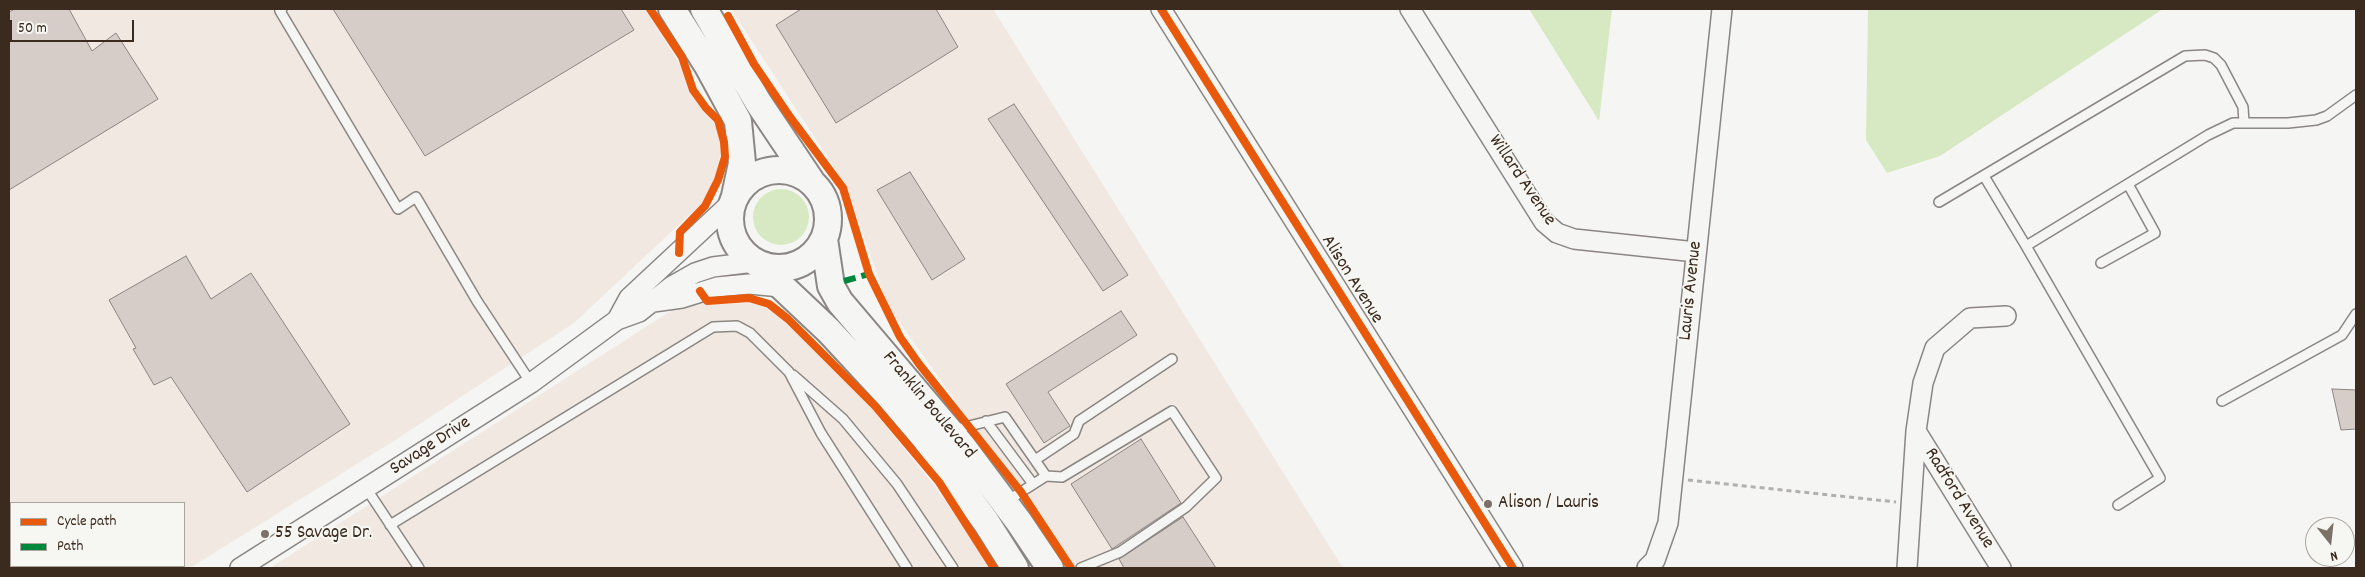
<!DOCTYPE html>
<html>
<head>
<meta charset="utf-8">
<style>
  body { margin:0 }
  #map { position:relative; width:2365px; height:577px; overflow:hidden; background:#f5f5f3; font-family:Dekko,sans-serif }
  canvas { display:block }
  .frame { position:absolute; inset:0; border:10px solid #3b2a1e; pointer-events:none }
  .legend { position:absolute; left:10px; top:502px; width:175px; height:65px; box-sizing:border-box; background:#f6f6f2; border:1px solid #aba49d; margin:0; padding:6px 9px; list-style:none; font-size:15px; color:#3b2a1e }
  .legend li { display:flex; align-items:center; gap:10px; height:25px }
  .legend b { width:25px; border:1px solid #aba49d }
  .north { position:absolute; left:2305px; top:517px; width:50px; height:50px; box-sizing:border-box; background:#f6f6f2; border:1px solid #aba49d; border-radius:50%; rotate:164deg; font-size:14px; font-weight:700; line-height:20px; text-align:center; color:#3b2a1e }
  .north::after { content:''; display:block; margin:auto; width:18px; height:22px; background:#7c7169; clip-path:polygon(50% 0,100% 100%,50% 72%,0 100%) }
  .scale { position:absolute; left:10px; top:20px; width:124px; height:22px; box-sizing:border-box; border:2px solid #3b2a1e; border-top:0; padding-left:6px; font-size:15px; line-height:18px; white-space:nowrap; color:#3b2a1e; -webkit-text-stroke:4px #f6f6f2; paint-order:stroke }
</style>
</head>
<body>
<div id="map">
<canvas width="2365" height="577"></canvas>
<div class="frame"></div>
<ul class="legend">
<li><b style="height:6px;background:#e8590c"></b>Cycle path</li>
<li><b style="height:6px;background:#00873e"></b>Path</li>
</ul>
<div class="north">N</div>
<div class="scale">50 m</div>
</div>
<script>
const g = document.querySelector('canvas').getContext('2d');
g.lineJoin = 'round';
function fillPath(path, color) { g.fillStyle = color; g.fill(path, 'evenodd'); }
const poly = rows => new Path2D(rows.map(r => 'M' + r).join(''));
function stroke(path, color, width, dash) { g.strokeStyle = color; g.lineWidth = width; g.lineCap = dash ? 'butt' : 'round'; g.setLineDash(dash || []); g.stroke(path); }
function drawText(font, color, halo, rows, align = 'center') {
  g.font = font + ' Dekko,sans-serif'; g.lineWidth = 4; g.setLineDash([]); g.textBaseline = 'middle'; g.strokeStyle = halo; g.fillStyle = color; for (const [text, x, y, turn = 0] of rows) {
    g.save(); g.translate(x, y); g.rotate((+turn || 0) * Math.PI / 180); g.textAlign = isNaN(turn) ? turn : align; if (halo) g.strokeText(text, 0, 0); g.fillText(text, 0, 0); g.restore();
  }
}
fillPath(poly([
  [9,9,645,9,684,71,693,97,712,120,718,131,721,143,719,163,711,187,701,204,574,323,389,444,190,568,9,568],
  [11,503,184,503,184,566,11,566],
  [731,9,993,9,1343,568,1066,568,962,410,888,306,847,187],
  [698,298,705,304,751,303,763,306,780,317,818,352,869,405,937,489,991,568,270,568,680,305]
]), '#f1e8e1');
fillPath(poly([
  [1529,9,1612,9,1599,121],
  [1868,9,2163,9,1940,156,1887,173,1866,140],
  '753 217a28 28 0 1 1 56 0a28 28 0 1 1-56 0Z'
]), '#d6e9c2');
const building = poly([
  [15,9,69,9,92,51,116,33,158,99,9,190,9,12,15,9],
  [333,9,621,9,634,30,425,156,333,9],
  [801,9,936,9,958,47,836,123,776,25,801,9],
  [1014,104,1128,275,1103,291,988,119,1014,104],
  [910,172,965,259,932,280,877,190,910,172],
  [186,256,211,299,251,273,350,424,247,492,171,377,154,385,133,349,136,348,109,300,186,256],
  [1121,311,1137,335,1048,392,1070,426,1044,443,1006,384,1121,311],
  [2332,389,2356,390,2356,429,2341,430,2332,389],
  [1141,439,1181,503,1112,549,1071,484,1141,439],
  [1183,517,1216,568,1124,568,1119,559,1183,517]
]);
fillPath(building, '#d7cdc8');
stroke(building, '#8a8683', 1);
const lane = poly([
  [282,9,280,11,398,209,416,197,477,301,531,383],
  [1984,176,2026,246],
  [1939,202,2185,56,2205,55,2214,58,2221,65,2243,107,2244,123],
  [2101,263,2155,233,2128,184],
  [793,375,843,419,897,484,953,568],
  [2222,401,2342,335,2356,314],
  [986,421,1033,484],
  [953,430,1005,417,1046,476,1007,501],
  [1035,460,1074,434,1079,421,1172,359],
  [1046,476,1062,477,1172,411,1216,478,1186,507,1120,552,1081,568],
  [366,488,419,568],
  [2118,505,2160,478,2026,246,2208,135,2233,123,2288,123,2316,120,2327,116,2356,95],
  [390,525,713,327,737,326,750,333,789,372,821,433,907,568]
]);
const street = poly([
  [1161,9,1513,568],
  [1410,9,1544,222,1557,233,1574,239,1696,252],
  [653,302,682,298,717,287,749,284,781,287],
  [617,320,629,298,732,202],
  [1916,431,2001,568],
  [240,568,531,383,617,320,639,312,672,286,695,273,713,267,754,262],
  [1647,568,1655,560,1668,523,1722,9],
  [1907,568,1916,431,1923,383,1935,348,1970,318,2006,316]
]);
const secondary = poly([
  [672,9,708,66,738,121,742,163,735,196],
  [704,9,758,102,811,181],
  '730 219a49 49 0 1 1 98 0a49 49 0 1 1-98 0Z',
  [824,239,831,286,840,302,963,447,1019,522,1050,568],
  [758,264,829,331,890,397,925,438,986,522,1015,568]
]);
stroke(lane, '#8a8683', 12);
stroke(street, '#8a8683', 22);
stroke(secondary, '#8a8683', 30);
stroke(poly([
  [1688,480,1896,502]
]), '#b2b0ae', 3, [5, 4]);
stroke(lane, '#f5f5f3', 9);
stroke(street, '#f5f5f3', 19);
stroke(secondary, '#f5f5f3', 26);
stroke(poly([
  [844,281,869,274]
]), '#00873e', 6, [12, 6]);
stroke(poly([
  [650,9,682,57,693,90,706,108,718,120,724,142,725,157,718,180,705,206,680,232,679,253],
  [1161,9,1513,568],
  [728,16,754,64,790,117,843,188,869,274,900,337,919,364,1021,492,1071,568],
  [700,291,707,301,749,298,769,304,788,319,875,406,939,482,994,568]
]), '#e8590c', 8);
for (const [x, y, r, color] of [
  [1488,504,5,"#7c7169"],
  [265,534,5,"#7c7169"]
]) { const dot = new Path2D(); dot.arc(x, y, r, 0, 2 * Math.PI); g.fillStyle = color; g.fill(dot); stroke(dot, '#f6f6f2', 2); }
drawText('19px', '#3b2a1e', '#f6f6f2', [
  ["Willard Avenue",1521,181,56],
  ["Alison Avenue",1351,280,58],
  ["Lauris Avenue",1692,291,-84],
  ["Franklin Boulevard",928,406,50],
  ["Savage Drive",431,447,-33],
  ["Radford Avenue",1958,499,58]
]);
drawText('19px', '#3b2a1e', '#f6f6f2', [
  ["Alison / Lauris",1498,504],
  ["55 Savage Dr.",275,534]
], 'left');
</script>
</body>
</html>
